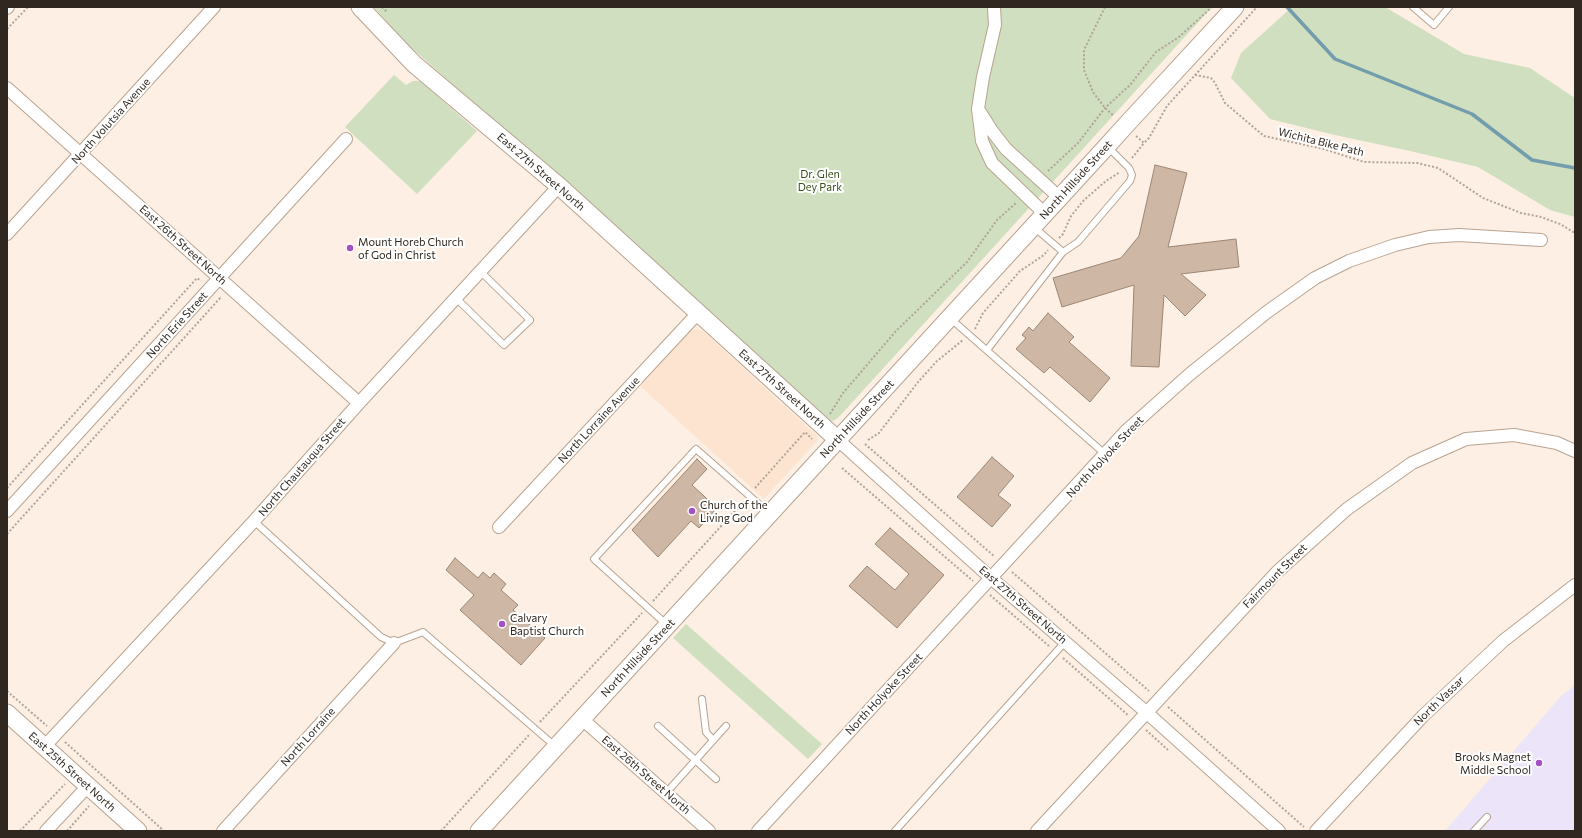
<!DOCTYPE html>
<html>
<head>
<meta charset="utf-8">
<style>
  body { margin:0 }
  #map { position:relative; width:1582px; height:838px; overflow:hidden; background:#fdefe3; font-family:Commissioner,sans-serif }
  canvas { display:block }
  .frame { position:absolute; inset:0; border:8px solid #302820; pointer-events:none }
</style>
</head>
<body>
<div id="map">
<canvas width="1582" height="838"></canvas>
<div class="frame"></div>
</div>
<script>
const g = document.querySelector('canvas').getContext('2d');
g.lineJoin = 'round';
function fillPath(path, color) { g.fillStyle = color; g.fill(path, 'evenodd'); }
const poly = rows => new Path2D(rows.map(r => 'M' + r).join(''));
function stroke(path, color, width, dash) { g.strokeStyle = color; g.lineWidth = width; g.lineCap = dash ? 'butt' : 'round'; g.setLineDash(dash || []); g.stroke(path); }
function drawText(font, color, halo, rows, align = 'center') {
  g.font = font + ' Commissioner,sans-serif'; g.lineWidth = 4; g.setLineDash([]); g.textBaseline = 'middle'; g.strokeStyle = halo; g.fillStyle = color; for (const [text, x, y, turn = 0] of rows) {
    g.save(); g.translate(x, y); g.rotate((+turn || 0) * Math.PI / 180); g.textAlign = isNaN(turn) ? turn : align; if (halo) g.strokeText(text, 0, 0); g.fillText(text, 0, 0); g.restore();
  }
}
fillPath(poly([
  [697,329,703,331,817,436,818,440,764,499,640,386,690,331]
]), '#fce4d0');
fillPath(poly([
  [1575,685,1575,831,1445,831,1561,696]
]), '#ece4f9');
fillPath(poly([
  [374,7,1212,7,838,418,833,421,828,420,405,42],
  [1292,7,1385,7,1464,54,1530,68,1575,98,1575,217,1550,210,1478,167,1410,151,1335,135,1270,119,1231,78,1241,53],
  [394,75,406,85,413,81,420,81,477,131,417,194,345,127],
  [686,624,822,744,808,759,673,638]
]), '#cfdfbf');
stroke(poly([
  [1287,7,1335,59,1472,114,1532,160,1575,168]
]), '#739cad', 3.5);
const building = poly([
  [1155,165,1187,173,1168,247,1236,239,1239,267,1181,274,1206,295,1185,316,1164,295,1159,367,1131,366,1134,285,1062,307,1053,278,1121,258,1139,236,1155,165],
  [1048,313,1074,337,1069,342,1110,378,1090,402,1050,367,1044,373,1016,349,1026,338,1022,335,1029,327,1033,331,1048,313],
  [992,457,1014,476,998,495,1011,505,992,527,957,497,992,457],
  [697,459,707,469,692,485,717,508,699,528,691,521,658,557,632,530,697,459],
  [890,528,944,575,897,628,849,586,867,566,895,590,909,574,875,544,890,528],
  [455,558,478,578,483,572,490,578,494,573,506,584,501,590,518,605,513,610,545,638,521,665,460,610,474,595,446,570,455,558]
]);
fillPath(building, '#ceb7a4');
stroke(building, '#9b8674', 1);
const lane = poly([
  [1413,7,1434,25,1449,7],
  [1035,228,1063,252],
  [456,298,504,345,530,320,480,271],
  [951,319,1105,454],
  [987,350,1063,252,1078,242,1130,181,1132,175,1129,168,1108,147],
  [254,521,381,637,394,643,423,632,556,747],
  [667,625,594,559,696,449,769,513],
  [702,699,706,732,713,740],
  [658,726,716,779],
  [666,793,726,726],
  [895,831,1065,642],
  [1474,831,1487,817]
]);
const street = poly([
  [994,7,995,25,983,77,978,109,982,141,992,163,1045,214],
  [7,8,8,7],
  [7,88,359,403],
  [980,112,992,131,1006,149,1060,198],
  [7,234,214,7],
  [838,440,991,578,1146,712,1279,831],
  [7,511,346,139],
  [499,527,698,313],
  [582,719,709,831],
  [44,747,254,521,359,403,559,186],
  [46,831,88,786],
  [223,831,394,643],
  [758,831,1126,431,1190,374,1267,312,1315,278,1349,261,1395,245,1429,237,1459,235,1541,240],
  [1037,831,1277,572,1347,509,1412,463,1466,439,1514,435,1557,443,1575,451],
  [1316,831,1423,716,1503,641,1575,585]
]);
const secondary = poly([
  [360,7,414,64,559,186,838,440],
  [7,713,138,831],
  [479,831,1107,146,1125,126,1235,7]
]);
stroke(lane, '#b9a391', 8);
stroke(street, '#b9a391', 14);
stroke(secondary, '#b9a391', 19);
stroke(poly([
  [382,7,387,12],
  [1105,7,1084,50,1084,70,1093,92,1105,108,1114,116],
  [7,29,28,7],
  [1195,75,1211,78,1215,83,1225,103,1264,136,1324,149,1364,162,1417,163,1438,168,1483,198,1521,213,1541,217,1560,224,1575,233],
  [1136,136,1144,143,1149,138,1167,106,1257,7],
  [1132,158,1144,143],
  [1048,171,1078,143,1105,108,1130,85,1156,52,1179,37,1212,7],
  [1059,238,1063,234,1071,216,1084,200,1106,181,1120,172],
  [975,329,983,313,1020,271,1044,255,1048,250],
  [830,414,843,393,896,331,967,262,997,220,1017,202],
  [868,440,879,433,918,382,937,361,963,340],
  [865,444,994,556],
  [842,468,973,581],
  [7,488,197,278,201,281],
  [755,488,805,432,812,439],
  [7,534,221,297,220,297],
  [1012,572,1149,691],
  [990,595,1049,646],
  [653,601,743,502],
  [1063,658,1129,716],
  [7,691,47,726],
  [1168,707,1304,827],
  [540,722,642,613],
  [1146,730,1168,750],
  [65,742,164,831],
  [20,831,65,784],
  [67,831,89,806],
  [441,831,529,735]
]), '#b0a49a', 2, [2, 2]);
stroke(lane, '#fff', 6);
stroke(street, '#fff', 12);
stroke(secondary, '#fff', 17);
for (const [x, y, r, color] of [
  [350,248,4,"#a352c3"],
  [692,511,4,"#a352c3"],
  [502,624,4,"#a352c3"],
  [1539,763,4,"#a352c3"]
]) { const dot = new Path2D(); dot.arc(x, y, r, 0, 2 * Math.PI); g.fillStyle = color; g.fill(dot); stroke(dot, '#fff', 1.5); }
drawText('11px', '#302820', '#fff', [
  ["North Volutsia Avenue",111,121,-48],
  ["Wichita Bike Path",1321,142,14],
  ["East 27th Street North",541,172,41],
  ["North Hillside Street",1076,180,-48],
  ["East 26th Street North",183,245,42],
  ["North Erie Street",177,325,-48],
  ["East 27th Street North",782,389,42],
  ["North Hillside Street",857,419,-47],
  ["North Lorraine Avenue",599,420,-47],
  ["North Holyoke Street",1105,457,-47],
  ["North Chautauqua Street",302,467,-49],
  ["Fairmount Street",1275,576,-45],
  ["East 27th Street North",1023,605,41],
  ["North Hillside Street",638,658,-47],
  ["North Holyoke Street",884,694,-47],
  ["North Vassar",1439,701,-44],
  ["North Lorraine",308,737,-48],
  ["East 25th Street North",72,772,42],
  ["East 26th Street North",646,775,41]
]);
drawText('11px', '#394e1a', '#fff', [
  ["Dr. Glen",820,174],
  ["Dey Park",820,187]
]);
drawText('11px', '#302820', '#fff', [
  ["Mount Horeb Church",358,242],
  ["of God in Christ",358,255],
  ["Church of the",700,505],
  ["Living God",700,518],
  ["Calvary",510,618],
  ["Baptist Church",510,631],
  ["Brooks Magnet",1531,757,"right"],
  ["Middle School",1531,770,"right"]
], 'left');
</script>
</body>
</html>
